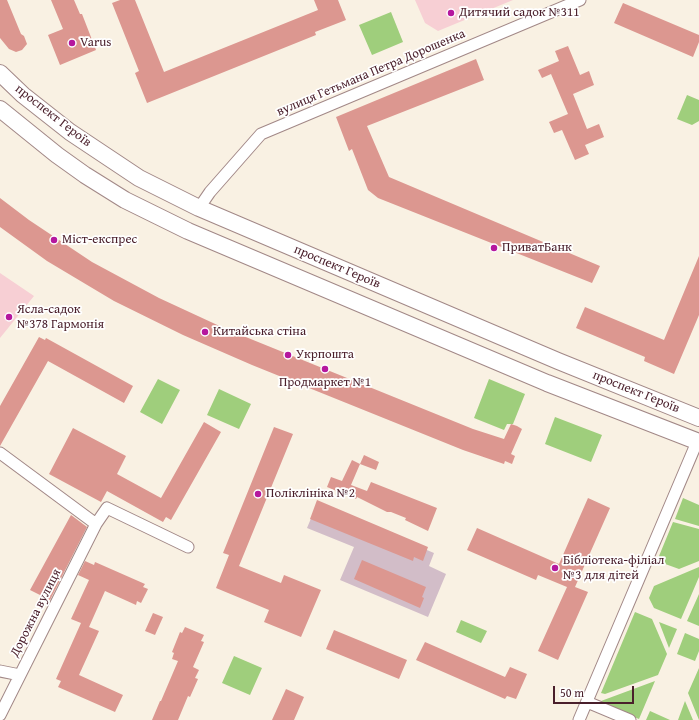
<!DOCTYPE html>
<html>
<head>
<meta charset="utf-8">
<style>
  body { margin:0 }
  #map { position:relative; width:699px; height:720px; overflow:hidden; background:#f9f1e3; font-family:"Gentium Book Plus",serif }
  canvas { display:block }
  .scale { position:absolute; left:553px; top:686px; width:81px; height:18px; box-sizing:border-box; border:2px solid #4a1f2b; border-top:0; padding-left:5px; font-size:12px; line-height:14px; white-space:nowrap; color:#4a1f2b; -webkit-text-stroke:3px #fff; paint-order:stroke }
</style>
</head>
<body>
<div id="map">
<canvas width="699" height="720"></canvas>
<div class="scale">50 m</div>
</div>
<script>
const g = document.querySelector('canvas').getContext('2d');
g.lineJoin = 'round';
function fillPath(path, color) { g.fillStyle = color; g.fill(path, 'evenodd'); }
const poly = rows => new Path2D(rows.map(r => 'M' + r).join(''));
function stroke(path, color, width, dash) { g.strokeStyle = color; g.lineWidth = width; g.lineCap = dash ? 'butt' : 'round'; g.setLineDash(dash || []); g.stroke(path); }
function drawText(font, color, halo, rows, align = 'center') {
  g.font = font + ' "Gentium Book Plus",serif'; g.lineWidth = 3.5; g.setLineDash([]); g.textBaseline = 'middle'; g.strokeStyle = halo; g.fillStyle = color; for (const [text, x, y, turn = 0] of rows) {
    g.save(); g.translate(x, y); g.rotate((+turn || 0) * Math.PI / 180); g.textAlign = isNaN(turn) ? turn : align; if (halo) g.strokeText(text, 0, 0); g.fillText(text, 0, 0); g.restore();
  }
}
fillPath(poly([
  [415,0,513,0,438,31,425,23],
  [0,273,34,296,0,338]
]), '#f7cfd4');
fillPath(poly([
  [317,504,434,553,429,566,446,574,428,617,340,580,354,547,307,528]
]), '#d2bdc8');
fillPath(poly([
  [391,12,403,42,372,55,359,25],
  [687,95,699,100,699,121,692,125,677,119],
  [158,379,180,390,162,424,140,412],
  [489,379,525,394,513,424,507,424,504,430,474,418],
  [219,389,251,404,239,429,207,415],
  [555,417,602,435,591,462,545,444],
  [683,498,699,505,699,526,675,519],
  [673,522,699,529,699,561,679,569,657,561],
  [699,567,699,577,681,619,654,608,649,598,654,586],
  [699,594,699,626,687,621],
  [635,612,652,619,667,654,658,675,605,694,601,693],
  [461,620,487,631,481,643,456,632],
  [659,622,677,629,669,648],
  [685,633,699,639,699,651,695,661,677,654],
  [234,656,262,668,250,695,222,683],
  [699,668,699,720,688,693],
  [655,681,639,719,601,703,601,701],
  [685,701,693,720,678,720],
  [650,711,670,720,646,720]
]), '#9fce7c');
fillPath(poly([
  [0,0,7,0,21,34,24,36,27,44,22,50,16,52,9,49,0,38],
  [51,0,74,0,80,14,82,14,96,50,60,65,48,35,63,29],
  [120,0,135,0,164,72,318,10,314,0,338,0,346,20,315,32,316,35,147,103,135,73,139,71,112,3],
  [623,3,699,35,699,42,693,57,614,23],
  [568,46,580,75,589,71,594,85,573,94,587,129,599,124,604,137,585,145,589,154,575,160,562,130,554,133,549,122,568,114,551,74,542,78,538,70,559,61,555,51],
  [476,59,484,80,367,126,389,177,600,266,592,283,378,198,368,190,352,149,349,151,336,117],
  [0,198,29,220,92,262,159,298,226,329,473,429,504,439,511,424,517,426,522,429,511,454,515,456,512,464,505,461,504,464,463,450,252,365,183,335,114,301,47,261,0,227],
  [699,256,699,315,674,374,644,361,645,357,576,328,585,307,664,340],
  [39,337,45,340,46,338,133,386,124,403,48,361,0,446,0,406],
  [204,422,221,432,171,520,166,517,163,522,107,491,101,502,49,474,73,428,126,456,117,474,161,498],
  [274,427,293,434,239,566,281,583,284,575,321,590,301,637,264,622,269,610,216,588,229,555,223,553],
  [364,455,379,462,376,470,360,464],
  [352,460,360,464,351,485,367,491,371,482,437,508,428,531,405,520,406,518,391,512,387,512,357,497,356,499,327,487,331,477,342,481],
  [588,498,610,508,575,587,588,592,558,660,538,651,567,587,538,575,536,580,467,550,477,528,559,564],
  [317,500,428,547,423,561,414,557,413,561,310,519],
  [71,515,87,527,50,600,30,590],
  [362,560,426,587,422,597,424,598,420,608,354,579],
  [85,561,94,565,95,562,145,584,143,587,148,589,141,603,137,601,136,605,105,591,89,627,99,631,79,675,123,695,115,712,58,687,61,681,56,679,81,623,71,619,89,580,78,575],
  [153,613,163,617,155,635,145,631],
  [185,627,204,635,201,641,204,642,193,667,199,670,195,678,198,679,190,697,188,696,178,720,152,720,160,701,161,701,178,661,172,659,174,653,172,652,180,632,182,633],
  [334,630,407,660,399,679,326,649],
  [425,642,505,677,510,667,527,674,516,699,507,696,505,699,416,660],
  [286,689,304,697,294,720,272,720]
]), '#dc9790');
const minor = poly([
  [199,208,210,192,261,134,580,0],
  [0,453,96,524],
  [0,671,20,675],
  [587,702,630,720],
  [0,715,96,524,107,508,188,547],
  [579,720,697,442]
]);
const secondary = poly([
  [0,73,23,95,70,132,139,178,199,208,558,361,699,418],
  [0,109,57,155,85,175,125,200,188,231,547,383,699,442]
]);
stroke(minor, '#a28887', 13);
stroke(secondary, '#a28887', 18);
stroke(minor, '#fff', 11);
stroke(secondary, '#fff', 16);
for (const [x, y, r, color] of [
  [451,13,4,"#b5179e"],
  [72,43,4,"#b5179e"],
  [54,240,4,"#b5179e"],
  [494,248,4,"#b5179e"],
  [9,317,4,"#b5179e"],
  [205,332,4,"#b5179e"],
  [288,355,4,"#b5179e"],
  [325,369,4,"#b5179e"],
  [258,494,4,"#b5179e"],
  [555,568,4,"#b5179e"]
]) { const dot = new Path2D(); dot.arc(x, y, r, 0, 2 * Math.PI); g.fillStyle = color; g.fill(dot); stroke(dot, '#fff', 1.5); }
drawText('13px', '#4a1f2b', '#fff', [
  ["Дитячий садок №311",459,13],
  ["Varus",80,43],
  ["Міст-експрес",62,240],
  ["ПриватБанк",502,248],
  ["Ясла-садок",17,310],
  ["№378 Гармонія",17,325],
  ["Китайська стіна",213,332],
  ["Укрпошта",296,355],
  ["Продмаркет №1",325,383,"center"],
  ["Поліклініка №2",266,494],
  ["Бібліотека-філіал",563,561],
  ["№3 для дітей",563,576]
], 'left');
drawText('13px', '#4a1f2b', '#fff', [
  ["вулиця Гетьмана Петра Дорошенка",371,73,-23],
  ["проспект Героїв",53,116,38],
  ["проспект Героїв",337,267,23],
  ["проспект Героїв",636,392,22],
  ["Дорожна вулиця",36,613,-63]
]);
</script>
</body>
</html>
